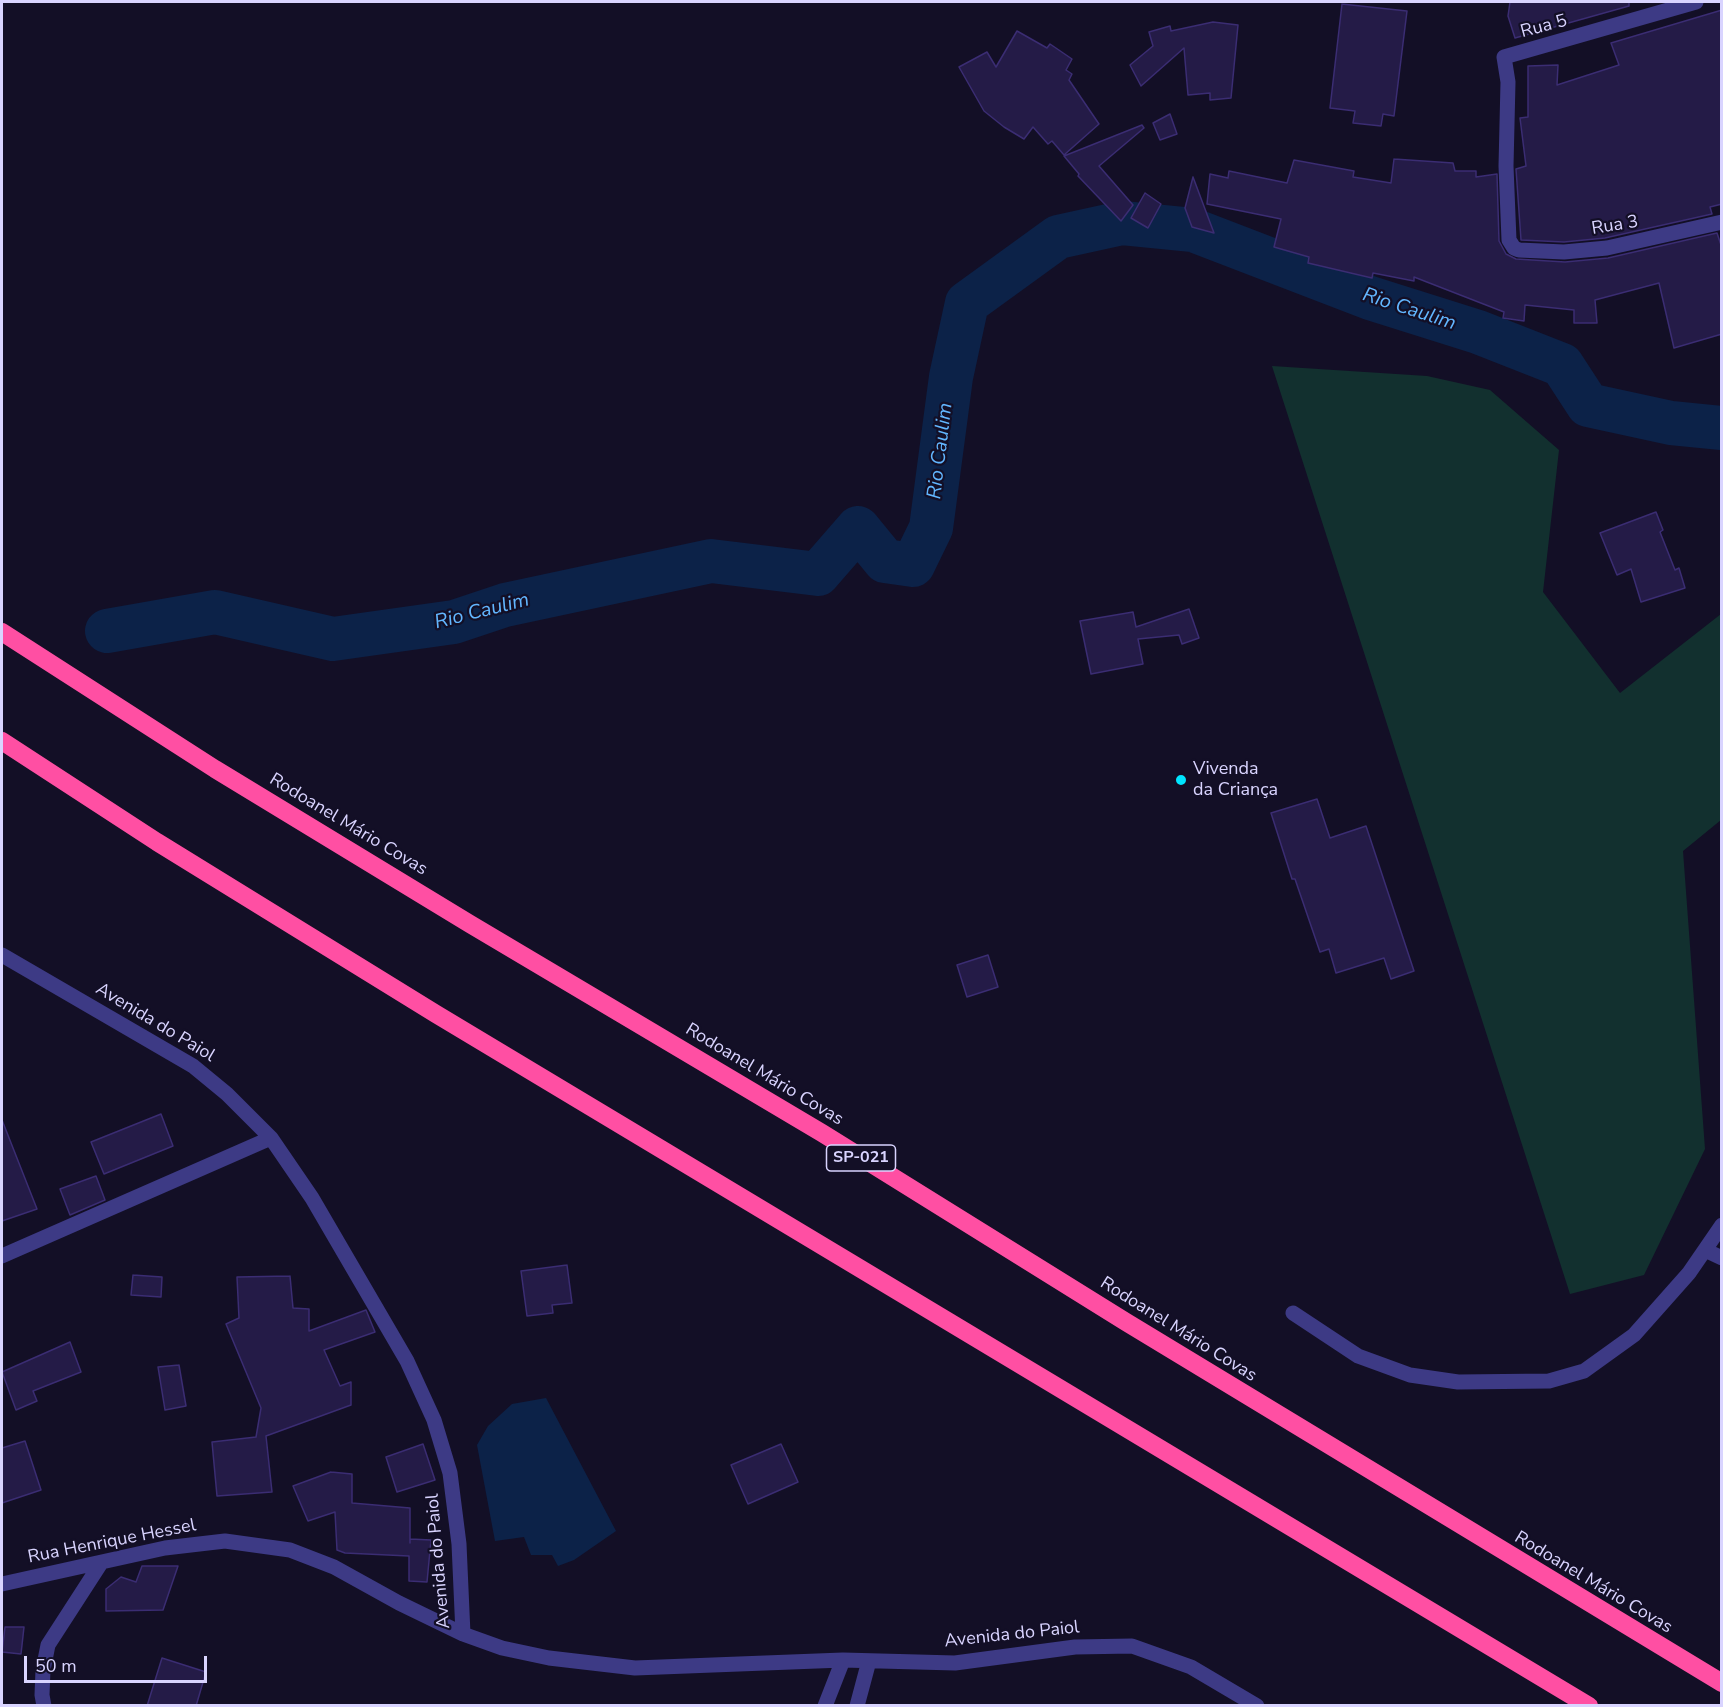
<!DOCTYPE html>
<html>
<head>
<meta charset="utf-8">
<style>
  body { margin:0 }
  #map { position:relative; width:1723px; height:1707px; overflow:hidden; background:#130f26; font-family:"Nunito Sans",sans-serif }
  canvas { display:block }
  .frame { position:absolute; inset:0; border:3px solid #d9d4ff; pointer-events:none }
  .scale { position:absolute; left:24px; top:1656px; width:183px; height:27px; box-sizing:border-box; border:3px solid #d9d4ff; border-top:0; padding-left:8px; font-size:18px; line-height:21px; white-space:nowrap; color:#d9d4ff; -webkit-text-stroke:4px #130f26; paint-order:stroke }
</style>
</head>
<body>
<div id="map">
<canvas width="1723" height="1707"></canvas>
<div class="frame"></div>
<div class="scale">50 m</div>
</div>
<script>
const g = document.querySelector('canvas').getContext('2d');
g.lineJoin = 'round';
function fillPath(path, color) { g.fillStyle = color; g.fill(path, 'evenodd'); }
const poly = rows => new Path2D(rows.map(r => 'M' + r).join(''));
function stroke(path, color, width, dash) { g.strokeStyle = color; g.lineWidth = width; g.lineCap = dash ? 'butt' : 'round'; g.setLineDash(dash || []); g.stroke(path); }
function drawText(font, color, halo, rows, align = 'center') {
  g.font = font + ' "Nunito Sans",sans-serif'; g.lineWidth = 4.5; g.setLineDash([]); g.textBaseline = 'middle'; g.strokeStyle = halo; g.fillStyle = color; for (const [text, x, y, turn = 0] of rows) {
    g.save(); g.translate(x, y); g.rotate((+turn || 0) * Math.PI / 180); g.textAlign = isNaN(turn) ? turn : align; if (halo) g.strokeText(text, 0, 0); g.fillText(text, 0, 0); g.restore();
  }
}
fillPath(poly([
  [1272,366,1427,376,1490,390,1559,450,1543,592,1620,693,1721,614,1721,820,1683,851,1705,1149,1644,1275,1570,1294]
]), '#12302f');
fillPath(poly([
  [546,1398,616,1531,574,1560,558,1566,552,1555,531,1555,524,1537,495,1541,477,1445,488,1426,512,1404]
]), '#0c2248');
stroke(poly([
  [107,631,215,612,333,639,454,622,505,605,711,561,818,574,858,528,885,561,913,565,931,528,951,377,967,303,1058,237,1122,223,1193,230,1370,298,1478,332,1562,365,1588,405,1671,423,1722,428]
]), '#0c2248', 44);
const building = poly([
  [1510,2,1629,2,1629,6,1515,38,1508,16,1510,2],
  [1342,4,1407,11,1394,116,1383,114,1381,126,1353,123,1355,111,1330,108,1342,4],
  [1722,10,1722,204,1710,207,1712,214,1605,238,1564,242,1521,240,1516,169,1526,166,1520,118,1528,117,1528,66,1558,65,1557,85,1619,65,1611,43,1722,10],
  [1213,22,1238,25,1231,98,1210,100,1210,93,1188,95,1184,48,1141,86,1130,65,1153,46,1149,32,1170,26,1171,31,1213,22],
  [1017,31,1047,48,1050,44,1072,59,1066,70,1072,74,1069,80,1099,124,1064,155,1052,141,1048,144,1033,127,1024,139,1004,127,984,111,959,67,987,52,996,67,1017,31],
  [1170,114,1177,134,1160,140,1153,123,1170,114],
  [1142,125,1144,128,1099,166,1133,205,1121,221,1078,176,1079,174,1064,156,1142,125],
  [1394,159,1453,163,1455,171,1476,171,1476,177,1497,174,1499,241,1506,254,1516,259,1565,262,1608,258,1717,233,1722,248,1722,334,1674,348,1659,283,1595,300,1597,323,1574,323,1574,310,1525,305,1524,321,1503,318,1504,312,1414,277,1414,281,1373,273,1372,278,1308,263,1309,257,1274,247,1281,219,1207,204,1210,174,1228,178,1229,171,1287,183,1294,160,1354,171,1353,177,1391,183,1394,159],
  [1193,177,1214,233,1192,227,1185,208,1193,177],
  [1145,193,1161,204,1148,228,1131,218,1145,193],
  [1656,512,1663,530,1660,532,1675,570,1679,568,1685,588,1641,602,1631,569,1617,575,1600,533,1656,512],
  [1189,609,1199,638,1182,644,1179,635,1138,639,1143,664,1091,674,1080,621,1133,612,1136,627,1189,609],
  [1317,799,1330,838,1366,826,1414,971,1391,979,1384,958,1336,973,1329,949,1320,952,1295,879,1292,879,1271,813,1317,799],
  [988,955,998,987,967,997,957,965,988,955],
  [161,1114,173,1146,104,1174,91,1142,161,1114],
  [2,1120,37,1209,2,1221,2,1120],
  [96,1176,105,1200,70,1215,60,1189,96,1176],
  [567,1265,572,1303,552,1305,553,1313,527,1316,521,1271,567,1265],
  [133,1275,162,1277,161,1297,131,1295,133,1275],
  [290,1276,293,1308,309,1309,309,1331,366,1310,375,1332,324,1350,340,1386,351,1382,351,1405,266,1436,272,1492,217,1496,212,1442,256,1437,261,1408,226,1324,239,1318,237,1277,290,1276],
  [70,1342,81,1372,33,1391,37,1401,16,1410,2,1372,70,1342],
  [179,1365,186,1406,165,1410,158,1367,179,1365],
  [25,1441,41,1490,2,1503,2,1448,25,1441],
  [423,1444,435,1480,397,1492,386,1457,423,1444],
  [781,1444,798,1482,748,1504,731,1465,781,1444],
  [331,1472,352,1474,352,1503,410,1508,410,1543,410,1539,431,1540,427,1582,409,1581,409,1556,345,1553,337,1550,335,1512,308,1521,293,1486,331,1472],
  [142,1566,178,1566,163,1610,106,1611,106,1589,121,1577,136,1582,142,1566],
  [5,1627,24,1627,21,1654,2,1652,5,1627],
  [162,1658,206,1672,196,1706,147,1706,162,1658]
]);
fillPath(building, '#241b47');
stroke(building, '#3b2d73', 1.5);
stroke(poly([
  [1696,2,1504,57,1508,82,1506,166,1509,240,1514,248,1519,250,1564,252,1607,248,1722,222],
  [2,955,193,1066,227,1094,271,1138,312,1198,407,1361,434,1420,450,1473,459,1544,463,1634],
  [1705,1250,1722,1258],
  [2,1256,271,1138],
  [1293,1313,1358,1356,1410,1375,1458,1382,1549,1381,1584,1371,1634,1335,1689,1273,1722,1225],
  [2,1584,165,1548,225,1541,290,1550,334,1567,399,1603,463,1634,502,1648,549,1658,635,1668,843,1660,955,1663,1075,1647,1132,1646,1191,1667,1257,1706],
  [44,1706,42,1695,43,1670,48,1645,101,1563],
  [825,1706,843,1660],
  [857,1706,869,1661]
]), '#3d3a85', 15);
stroke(poly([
  [2,632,215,769,470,924,822,1133,1126,1322,1722,1683],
  [2,741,157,842,436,1014,1589,1706]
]), '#ff4fa3', 18);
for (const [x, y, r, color] of [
  [1181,780,6,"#00e5ff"]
]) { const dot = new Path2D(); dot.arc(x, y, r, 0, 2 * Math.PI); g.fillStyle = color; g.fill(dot); stroke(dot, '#130f26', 2); }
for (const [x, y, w] of [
  [861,1158,69]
]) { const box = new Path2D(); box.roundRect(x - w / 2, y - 13, w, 26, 4.5); g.fillStyle = '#130f26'; g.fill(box); stroke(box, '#d9d4ff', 1.5); }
drawText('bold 16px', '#d9d4ff', null, [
  ["SP-021",861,1158]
]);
drawText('18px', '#d9d4ff', '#130f26', [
  ["Rua 5",1544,27,-15],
  ["Rua 3",1615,226,-9],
  ["Rodoanel Mário Covas",348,825,31],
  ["Avenida do Paiol",155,1023,31],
  ["Rodoanel Mário Covas",764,1075,31],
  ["Rodoanel Mário Covas",1178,1330,32],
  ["Rua Henrique Hessel",112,1542,-11],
  ["Avenida do Paiol",439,1561,-95],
  ["Rodoanel Mário Covas",1593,1583,31],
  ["Avenida do Paiol",1012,1635,-6]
]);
drawText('18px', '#d9d4ff', '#130f26', [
  ["Vivenda",1193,770],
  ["da Criança",1193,791]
], 'left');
drawText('italic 20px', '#62b6ff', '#130f26', [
  ["Rio Caulim",1409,310,18],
  ["Rio Caulim",941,451,-83],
  ["Rio Caulim",482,612,-14]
]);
</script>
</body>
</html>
